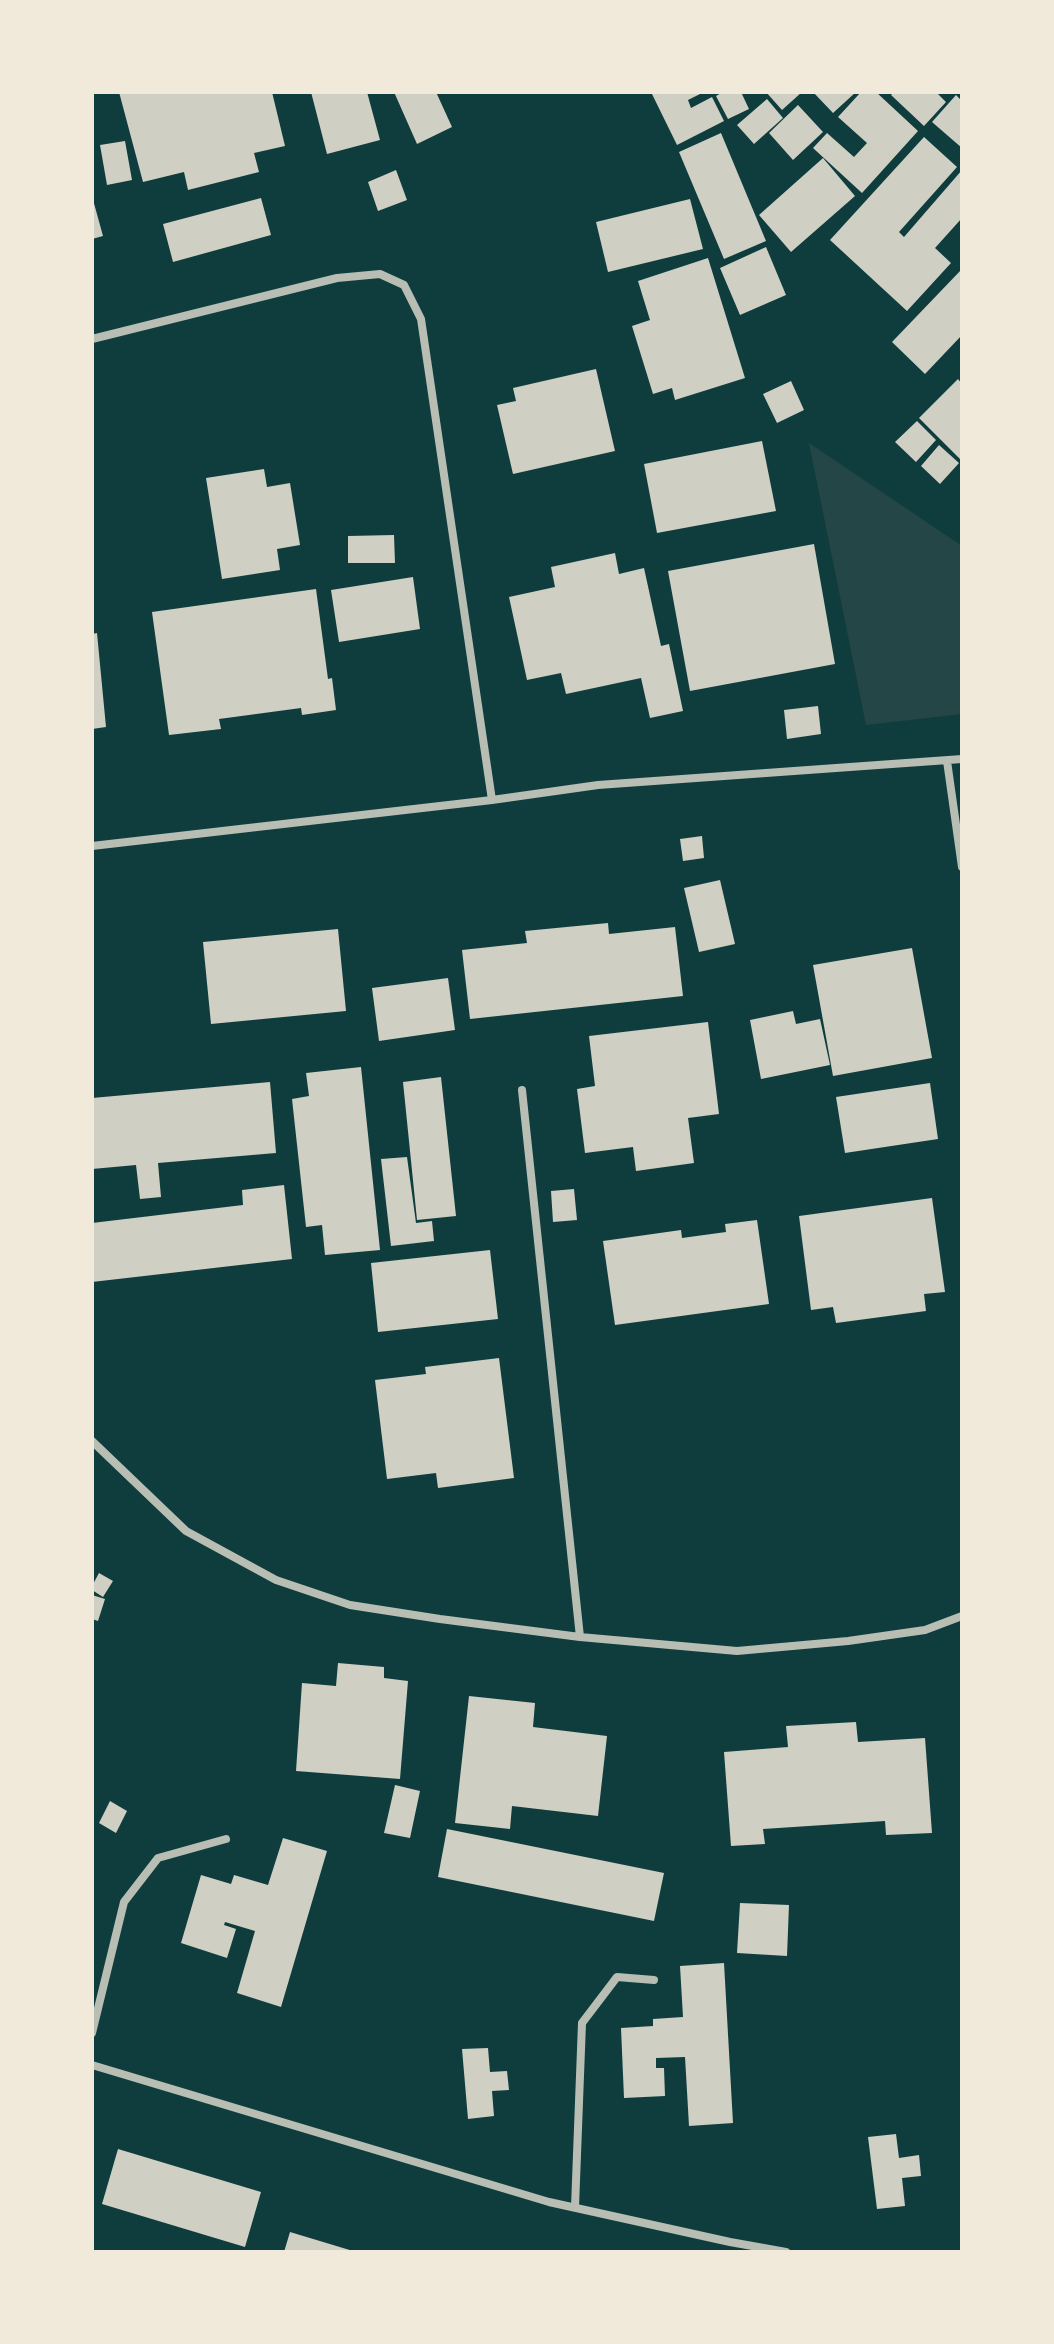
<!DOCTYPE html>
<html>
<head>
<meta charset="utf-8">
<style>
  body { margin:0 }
  #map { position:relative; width:1054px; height:2344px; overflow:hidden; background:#0f3d3e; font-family:"Source Sans 3",sans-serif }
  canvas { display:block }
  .frame { position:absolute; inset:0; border:94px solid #f1e9da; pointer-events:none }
</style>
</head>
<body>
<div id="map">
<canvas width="1054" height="2344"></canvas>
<div class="frame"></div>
</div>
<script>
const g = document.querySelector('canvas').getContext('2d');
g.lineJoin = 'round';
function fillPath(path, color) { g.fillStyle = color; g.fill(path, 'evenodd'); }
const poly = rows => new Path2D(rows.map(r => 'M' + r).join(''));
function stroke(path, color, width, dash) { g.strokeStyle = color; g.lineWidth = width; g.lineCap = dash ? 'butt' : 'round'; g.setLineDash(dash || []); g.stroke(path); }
fillPath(poly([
  [809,443,962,546,962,714,866,725]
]), '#244646');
fillPath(poly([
  [119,92,272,92,285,146,254,153,259,172,188,190,184,172,143,182],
  [311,92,367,92,380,140,327,154],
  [394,92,436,92,452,127,417,144],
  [651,92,704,92,688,100,691,108,712,97,724,121,677,145],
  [723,92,741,92,749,109,728,119,716,96],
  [766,92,802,92,782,110],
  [813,92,856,92,833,113],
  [861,92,876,92,918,131,862,193,813,148,827,133,854,157,867,143,838,117],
  [894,92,936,92,946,102,924,126,891,95],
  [956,95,962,101,962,148,932,122],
  [767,99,783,118,754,144,737,125],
  [798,105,823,132,793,160,769,133],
  [721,133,766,241,724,259,679,152],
  [924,137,957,167,899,232,904,237,962,170,962,218,935,248,951,263,907,311,830,240],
  [125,141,132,180,107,185,100,145],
  [823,158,855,196,791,252,759,215],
  [396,170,407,200,378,211,368,182],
  [92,196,103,236,92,239],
  [261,198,271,235,173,262,163,224],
  [690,199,703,249,608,272,596,222],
  [766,247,786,295,740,315,720,268],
  [708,258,745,378,675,400,672,388,653,394,632,326,650,320,638,281],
  [961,270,962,335,925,374,892,342],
  [596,369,615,451,513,474,497,405,516,401,513,388],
  [958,379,962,384,962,461,919,418],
  [791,381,804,410,777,423,763,394],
  [917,421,936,440,916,462,895,442],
  [762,441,776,511,657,533,644,464],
  [939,445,959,463,940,484,921,466],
  [264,469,267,487,290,483,300,545,277,549,280,570,222,579,206,478],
  [394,535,395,563,348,563,348,536],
  [814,544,835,664,690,691,668,571],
  [615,553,619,574,644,568,661,646,669,644,683,711,650,718,641,678,566,694,561,673,527,680,509,597,555,587,551,567],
  [413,577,420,629,339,642,331,590],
  [316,589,328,679,332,678,336,710,302,715,301,708,219,719,221,729,169,735,152,612],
  [97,633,106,727,92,729,92,634],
  [818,706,821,734,787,739,784,710],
  [702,836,704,858,683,861,680,839],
  [720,880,735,944,699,952,684,888],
  [608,923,609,934,675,927,683,996,470,1019,462,950,527,943,525,931],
  [338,929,346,1011,211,1024,203,942],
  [912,948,932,1058,833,1076,813,965],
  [448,978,455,1030,379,1041,372,988],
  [793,1011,796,1024,820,1019,830,1065,761,1079,750,1020],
  [708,1022,719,1114,688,1118,694,1163,636,1171,633,1147,585,1153,577,1089,595,1086,589,1036],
  [361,1067,380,1250,325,1255,322,1225,306,1227,292,1099,309,1096,306,1073],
  [441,1077,456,1216,417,1220,403,1082],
  [270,1082,276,1153,158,1163,161,1197,140,1199,136,1165,92,1169,92,1098],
  [930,1083,938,1139,845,1153,836,1097],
  [407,1157,416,1223,432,1221,434,1241,391,1246,381,1159],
  [284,1185,292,1259,92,1282,92,1223,243,1205,242,1190],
  [574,1189,577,1220,553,1222,551,1191],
  [932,1198,945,1292,924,1294,926,1311,836,1323,833,1307,811,1310,799,1216],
  [757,1220,769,1304,615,1325,603,1241,681,1230,682,1238,726,1232,725,1224],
  [490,1250,498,1319,378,1332,371,1263],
  [499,1358,514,1478,438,1488,436,1473,387,1479,375,1380,426,1374,425,1367],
  [99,1573,113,1581,103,1597,92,1590,92,1586],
  [92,1595,105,1599,98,1621,92,1619],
  [338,1663,384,1667,384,1678,408,1681,400,1779,296,1771,302,1683,336,1686],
  [469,1696,535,1703,533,1727,607,1736,598,1816,512,1806,510,1829,455,1823],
  [856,1722,858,1742,925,1738,932,1833,886,1835,885,1821,763,1829,765,1844,731,1846,724,1752,788,1747,786,1726],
  [395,1785,420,1791,410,1838,384,1833],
  [110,1801,127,1811,116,1833,99,1823],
  [447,1829,664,1873,654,1921,438,1877],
  [283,1838,327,1851,281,2007,237,1993,255,1931,225,1922,224,1925,236,1929,227,1958,181,1943,201,1875,231,1884,234,1875,268,1885],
  [740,1903,789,1905,787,1956,737,1953],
  [724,1963,733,2123,689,2126,685,2057,656,2058,656,2068,664,2068,665,2096,624,2098,621,2028,653,2026,653,2019,683,2017,680,1966],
  [488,2048,490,2072,507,2071,509,2090,492,2091,494,2116,468,2119,462,2049],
  [896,2134,899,2158,919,2155,921,2176,902,2178,905,2206,877,2209,868,2137],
  [118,2149,261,2192,245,2247,102,2204],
  [290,2232,353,2251,353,2252,284,2252]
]), '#cfcfc3');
stroke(poly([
  [92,339,337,278,380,274,404,285,421,319,492,800],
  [947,761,962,867],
  [92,846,492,800,598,785,962,759],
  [522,1090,580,1637],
  [92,1441,186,1531,276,1580,350,1605,440,1619,580,1637,737,1651,848,1641,925,1630,962,1616],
  [92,2033,124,1902,158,1858,226,1839],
  [92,2065,549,2202,730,2242,786,2252],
  [575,2207,582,2023,617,1977,654,1980]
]), '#b8beb3', 8);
</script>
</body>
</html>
